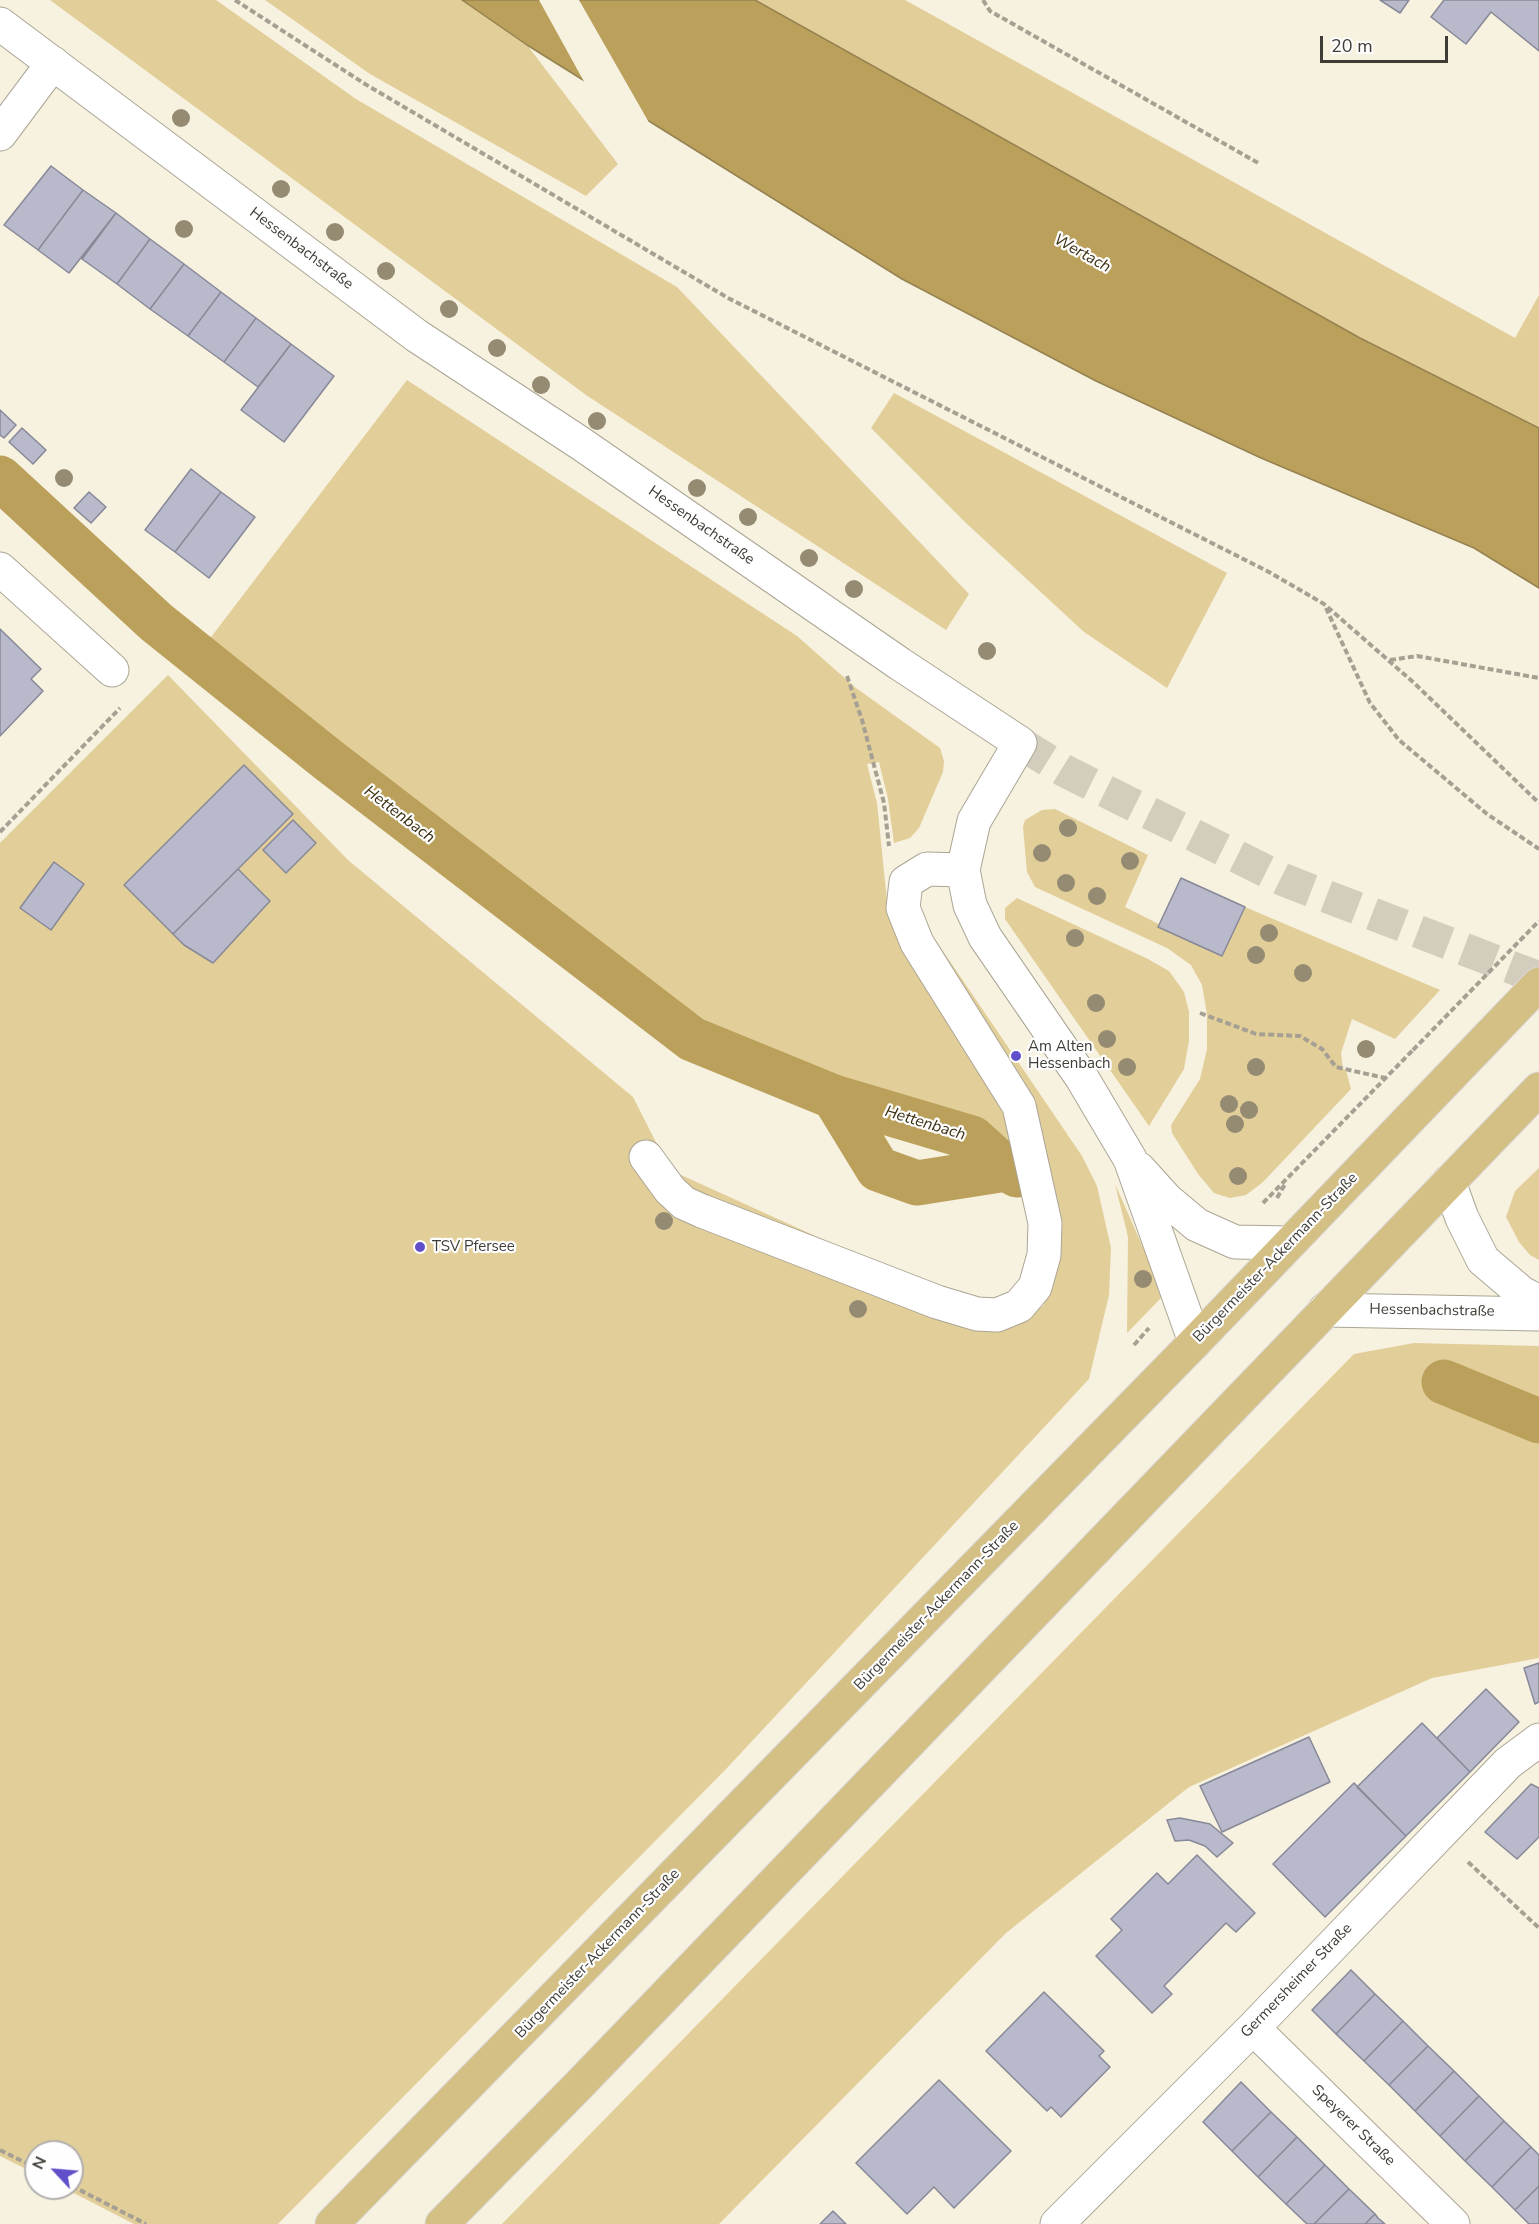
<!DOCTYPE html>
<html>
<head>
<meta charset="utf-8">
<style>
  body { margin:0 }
  #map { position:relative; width:1539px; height:2224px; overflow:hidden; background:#f7f1df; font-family:"Nunito Sans",sans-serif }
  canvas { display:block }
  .north { position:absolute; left:24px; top:2140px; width:60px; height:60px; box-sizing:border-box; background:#fefefe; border:2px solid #b2b0ae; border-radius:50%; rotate:296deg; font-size:16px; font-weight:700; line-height:24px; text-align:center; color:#3f3c35 }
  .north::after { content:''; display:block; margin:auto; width:21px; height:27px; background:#5f50c9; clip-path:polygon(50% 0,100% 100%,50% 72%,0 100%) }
  .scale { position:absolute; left:1320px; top:36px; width:128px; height:27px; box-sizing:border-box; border:3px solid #3f3c35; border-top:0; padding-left:8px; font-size:18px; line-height:21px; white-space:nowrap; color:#3f3c35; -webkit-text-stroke:4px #fefefe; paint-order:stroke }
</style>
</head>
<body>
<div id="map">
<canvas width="1539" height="2224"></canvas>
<div class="north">N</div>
<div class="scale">20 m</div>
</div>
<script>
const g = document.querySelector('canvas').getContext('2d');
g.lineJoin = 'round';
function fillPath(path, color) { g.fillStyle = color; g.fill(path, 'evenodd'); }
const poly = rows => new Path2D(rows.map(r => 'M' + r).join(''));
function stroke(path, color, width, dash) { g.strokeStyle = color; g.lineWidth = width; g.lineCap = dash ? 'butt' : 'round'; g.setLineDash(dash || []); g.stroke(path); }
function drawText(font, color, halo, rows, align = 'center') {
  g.font = font + ' "Nunito Sans",sans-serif'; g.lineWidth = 4.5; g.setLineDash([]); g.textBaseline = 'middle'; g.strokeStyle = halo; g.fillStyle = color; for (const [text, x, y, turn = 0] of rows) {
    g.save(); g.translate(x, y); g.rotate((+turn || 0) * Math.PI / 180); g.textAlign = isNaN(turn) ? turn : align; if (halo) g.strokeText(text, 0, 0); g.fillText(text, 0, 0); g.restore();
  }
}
fillPath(poly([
  [50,0,216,0,356,99,677,287,969,594,946,630,586,395],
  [265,0,462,0,527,45,618,164,586,196,370,74],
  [755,0,905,0,1515,338,1539,295,1539,428,1360,338],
  [407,380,797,636,856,688,940,748,944,761,943,772,919,828,910,838,894,843,888,799,879,762,867,764,877,803,887,901,895,933,1007,1114,1014,1152,961,1126,697,1033,622,977,205,645],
  [894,393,1227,573,1167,688,1084,632,966,523,871,428],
  [168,675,348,860,633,1097,670,1170,1009,1324,1043,1306,1053,1278,979,1019,916,907,932,935,1082,1156,1097,1186,1111,1248,1109,1295,1089,1379,727,1768,278,2224,134,2224,64,2188,72,2188,72,2152,36,2152,36,2174,0,2156,0,843],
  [1055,809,1148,855,1125,907,1222,956,1245,907,1440,990,1395,1039,1352,1019,1341,1053,1343,1069,1346,1070,1351,1089,1263,1182,1246,1195,1230,1198,1214,1193,1198,1174,1172,1133,1171,1125,1200,1079,1207,1049,1207,1014,1202,985,1191,965,1167,948,1035,887,1027,872,1023,827,1025,820,1042,810],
  [1017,898,1148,959,1169,971,1184,992,1189,1012,1189,1041,1184,1069,1149,1126,1005,919,1005,908],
  [1539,1168,1539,1260,1530,1255,1519,1242,1506,1217,1515,1191],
  [1115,1184,1164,1295,1127,1333,1128,1237],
  [1414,1343,1539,1346,1539,1658,1432,1678,1189,1787,1006,1933,719,2224,502,2224,1354,1354]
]), '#e2ce99');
const water = poly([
  [462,0,755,0,1360,338,1539,428,1539,588,1474,548,1261,458,1096,381,902,279,527,45,462,0]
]);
fillPath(water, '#bba05b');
stroke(water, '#968250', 1.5);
fillPath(poly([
  [539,0,579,0,651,126,587,87]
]), '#f7f1df');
stroke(poly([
  [0,478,156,622,327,759,692,1039,834,1097,878,1169,917,1183,1006,1169],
  [834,1097,972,1138,1006,1169,1017,1175],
  [1444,1382,1539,1421]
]), '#bba05b', 45);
const building = poly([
  [1380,0,1409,0,1400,13,1380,0],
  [1444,0,1539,0,1539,51,1491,12,1466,44,1431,17,1444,0],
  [51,166,83,190,38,250,4,225,51,166],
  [83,190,116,213,69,273,38,250,83,190],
  [116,213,150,239,117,284,82,259,116,213],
  [150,239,184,264,150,309,117,284,150,239],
  [184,264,221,292,188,336,150,309,184,264],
  [221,292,256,318,224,362,188,336,221,292],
  [256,318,291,344,258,387,224,362,256,318],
  [291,344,334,376,284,442,241,410,291,344],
  [0,410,16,425,4,438,0,435,0,410],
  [22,428,46,450,33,464,9,442,22,428],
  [191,469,221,492,175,552,145,530,191,469],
  [89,492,106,507,91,523,74,508,89,492],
  [221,492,255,517,209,578,175,552,221,492],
  [0,629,41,669,31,679,43,691,0,736,0,629],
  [244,765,293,814,173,934,124,885,244,765],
  [293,820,316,843,286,873,263,850,293,820],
  [54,862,84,884,51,930,20,908,54,862],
  [238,869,270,901,213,963,184,945,173,934,238,869],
  [1181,878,1245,907,1222,956,1158,927,1181,878],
  [1539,1663,1539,1702,1535,1704,1524,1668,1539,1663],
  [1486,1689,1519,1722,1470,1772,1437,1738,1486,1689],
  [1422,1723,1470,1772,1406,1836,1357,1787,1422,1723],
  [1309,1737,1330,1782,1222,1832,1200,1786,1309,1737],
  [1354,1783,1406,1836,1325,1917,1273,1864,1354,1783],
  [1531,1784,1539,1788,1539,1837,1517,1859,1485,1832,1531,1784],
  [1180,1818,1210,1824,1233,1843,1217,1857,1205,1846,1189,1840,1175,1841,1167,1820,1180,1818],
  [1197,1855,1255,1913,1236,1932,1226,1923,1164,1986,1172,1994,1152,2013,1096,1956,1122,1930,1111,1919,1157,1873,1168,1884,1197,1855],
  [1351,1970,1375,1994,1336,2034,1312,2010,1351,1970],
  [1044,1992,1104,2051,1099,2056,1110,2067,1061,2117,1051,2107,1047,2111,986,2051,1044,1992],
  [1375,1994,1403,2021,1364,2061,1336,2034,1375,1994],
  [1403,2021,1428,2046,1389,2085,1364,2061,1403,2021],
  [1428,2046,1454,2071,1415,2111,1389,2085,1428,2046],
  [1454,2071,1479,2096,1440,2136,1415,2111,1454,2071],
  [939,2080,1011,2151,954,2208,934,2187,907,2214,856,2163,939,2080],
  [1241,2082,1271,2112,1232,2151,1203,2122,1241,2082],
  [1479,2096,1504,2121,1465,2161,1440,2136,1479,2096],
  [1271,2112,1297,2137,1258,2177,1232,2151,1271,2112],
  [1504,2121,1531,2147,1492,2187,1465,2161,1504,2121],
  [1297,2137,1325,2165,1286,2204,1258,2177,1297,2137],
  [1531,2147,1539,2155,1539,2186,1515,2210,1492,2187,1531,2147],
  [1325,2165,1349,2189,1314,2224,1307,2224,1286,2204,1325,2165],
  [1539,2186,1539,2224,1529,2224,1515,2210,1539,2186],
  [1349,2189,1375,2214,1365,2224,1314,2224,1349,2189],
  [833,2211,846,2224,820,2224,833,2211],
  [1375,2214,1378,2218,1385,2224,1365,2224,1375,2214]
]);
fillPath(building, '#b8b9ca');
stroke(building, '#878898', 1.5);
stroke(poly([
  [1020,743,1065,771,1284,880,1539,978]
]), '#d2cdbd', 33, [33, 16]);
const minor = poly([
  [0,24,417,336,580,443,900,664,1020,743,974,821,963,870,970,905,985,937,1082,1078,1130,1159,1195,1342],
  [0,134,53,63],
  [0,569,112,670],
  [646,1157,670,1190,684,1203,702,1211,937,1302,977,1314,997,1315,1019,1306,1035,1287,1044,1255,1045,1223,1019,1106,917,943,903,908,906,882,927,869,963,870],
  [1139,1169,1167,1200,1197,1225,1235,1242,1290,1243],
  [1449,1182,1462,1218,1483,1260,1522,1293,1539,1302],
  [1325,1310,1539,1314],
  [1253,2028,1453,2224],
  [1057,2224,1253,2028,1508,1763,1539,1740]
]);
const major = poly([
  [332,2224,1195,1342,1539,984],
  [442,2224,578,2086,1539,1089]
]);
stroke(minor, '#aba595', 35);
stroke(major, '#d9d8d7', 35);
stroke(poly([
  [235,0,365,84,728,298,1269,572,1324,604,1413,682,1539,803],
  [983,0,990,11,1260,164],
  [1326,608,1370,703,1399,740,1487,814,1539,849],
  [1390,660,1417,656,1539,678],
  [847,676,862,720,884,803,889,846],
  [0,832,120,708],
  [1200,1013,1256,1034,1300,1036,1322,1049,1336,1067,1385,1078],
  [1277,1198,1285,1184],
  [1263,1203,1413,1050],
  [1134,1345,1149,1328],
  [1468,1862,1539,1928],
  [0,2150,36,2168],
  [72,2186,146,2224]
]), '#a5a093', 4, [6, 3]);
stroke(minor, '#fff', 33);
stroke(major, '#d4bf84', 33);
stroke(poly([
  [1413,1050,1539,921]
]), '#a5a093', 4, [6, 3]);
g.fillStyle = '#958b72';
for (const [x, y] of [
  [181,118],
  [281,189],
  [184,229],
  [335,232],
  [386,271],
  [449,309],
  [497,348],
  [541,385],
  [597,421],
  [64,478],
  [697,488],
  [748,517],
  [809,558],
  [854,589],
  [987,651],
  [1068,828],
  [1042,853],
  [1130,861],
  [1066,883],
  [1097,896],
  [1269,933],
  [1075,938],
  [1256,955],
  [1303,973],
  [1096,1003],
  [1107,1039],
  [1366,1049],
  [1127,1067],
  [1256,1067],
  [1229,1104],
  [1249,1110],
  [1235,1124],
  [1238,1176],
  [664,1221],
  [1143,1279],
  [858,1309]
]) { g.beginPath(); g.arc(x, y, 9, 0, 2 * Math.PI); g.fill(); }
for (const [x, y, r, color] of [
  [1016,1056,6,"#5f50c9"],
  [420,1247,6,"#5f50c9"]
]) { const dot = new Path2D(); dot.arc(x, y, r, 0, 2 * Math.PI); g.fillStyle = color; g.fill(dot); stroke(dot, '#fefefe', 2); }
drawText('15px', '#3f3c35', '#fefefe', [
  ["Hessenbachstraße",301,249,37],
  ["Hessenbachstraße",701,526,35],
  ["Bürgermeister-Ackermann-Straße",1276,1258,-46],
  ["Hessenbachstraße",1432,1311,1],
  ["Bürgermeister-Ackermann-Straße",937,1606,-46],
  ["Bürgermeister-Ackermann-Straße",598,1954,-46],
  ["Germersheimer Straße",1297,1981,-46],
  ["Speyerer Straße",1353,2126,44]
]);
drawText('15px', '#3f3c35', '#fefefe', [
  ["Am Alten",1028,1047],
  ["Hessenbach",1028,1064],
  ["TSV Pfersee",432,1247]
], 'left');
drawText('italic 16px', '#3c3011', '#fefefe', [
  ["Wertach",1082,254,29],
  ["Hettenbach",399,815,37],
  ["Hettenbach",925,1124,17]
]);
</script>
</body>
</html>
